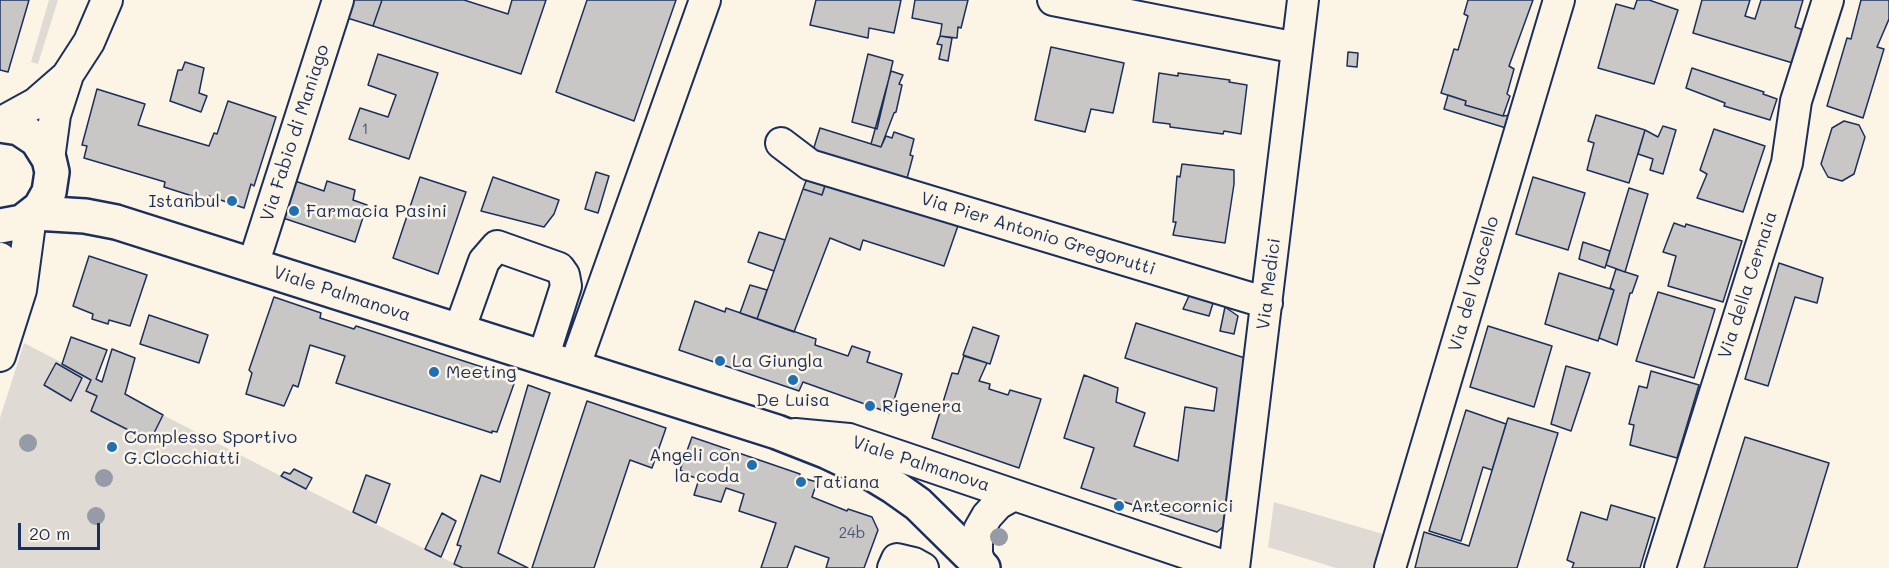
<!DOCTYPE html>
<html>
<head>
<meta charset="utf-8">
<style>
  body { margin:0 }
  #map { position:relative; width:1889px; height:568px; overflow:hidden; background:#fcf5e5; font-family:Mali,sans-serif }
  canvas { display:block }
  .scale { position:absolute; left:18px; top:523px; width:82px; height:27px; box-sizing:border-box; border:3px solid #1b2f5e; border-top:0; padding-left:8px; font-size:18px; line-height:21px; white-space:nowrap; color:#1b2f5e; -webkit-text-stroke:4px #fcf5e5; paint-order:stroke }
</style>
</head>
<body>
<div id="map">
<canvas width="1889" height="568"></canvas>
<div class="scale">20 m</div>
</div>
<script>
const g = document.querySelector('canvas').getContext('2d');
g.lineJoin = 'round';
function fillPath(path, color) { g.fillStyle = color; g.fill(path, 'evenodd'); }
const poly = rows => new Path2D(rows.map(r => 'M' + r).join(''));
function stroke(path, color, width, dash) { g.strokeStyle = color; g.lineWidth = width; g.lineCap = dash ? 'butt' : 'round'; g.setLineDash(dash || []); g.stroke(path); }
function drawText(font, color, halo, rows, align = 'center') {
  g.font = font + ' Mali,sans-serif'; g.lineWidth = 5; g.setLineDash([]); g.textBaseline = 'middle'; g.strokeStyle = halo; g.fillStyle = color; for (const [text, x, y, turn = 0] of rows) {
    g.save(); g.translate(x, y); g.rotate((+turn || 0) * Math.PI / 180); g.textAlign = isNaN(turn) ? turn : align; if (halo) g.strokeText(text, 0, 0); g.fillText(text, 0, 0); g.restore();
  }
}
fillPath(poly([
  [49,0,58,0,38,64,31,62],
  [24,343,306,489,463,568,0,568,0,418],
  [1274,502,1383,534,1373,568,1336,568,1268,547]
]), '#dfdbd4');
const building = poly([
  [0,0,29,0,8,72,0,70,0,0],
  [349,0,382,0,373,26,344,17,349,0],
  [382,0,464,0,508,14,512,0,546,0,521,74,373,26,382,0],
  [587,0,676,0,634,121,556,92,587,0],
  [816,0,901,0,894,33,869,28,868,38,810,25,816,0],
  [915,0,968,0,961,28,958,27,957,38,940,36,942,24,912,18,915,0],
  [1468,0,1533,0,1509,66,1514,69,1507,94,1510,96,1503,116,1465,105,1466,101,1441,93,1454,49,1458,50,1468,16,1464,14,1468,0],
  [1637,0,1649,0,1678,10,1654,84,1598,68,1616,4,1634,9,1637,0],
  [1702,0,1750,0,1745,16,1755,19,1761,0,1803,0,1795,27,1806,31,1796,64,1693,33,1702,0],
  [1861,0,1889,0,1889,19,1877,47,1884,49,1863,118,1827,106,1847,38,1851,39,1861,0],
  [940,36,952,38,948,61,939,59,942,45,937,44,940,36],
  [1051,47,1124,63,1113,113,1091,109,1085,132,1035,120,1051,47],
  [1348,52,1358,53,1357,67,1347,66,1348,52],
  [378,54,438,73,409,159,349,139,360,108,388,117,396,95,368,85,378,54],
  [868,54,893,61,877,129,852,122,868,54],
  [185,62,204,68,199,93,207,96,201,112,170,101,178,70,182,70,185,62],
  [1692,68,1764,92,1763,94,1777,99,1770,120,1724,106,1725,103,1686,88,1692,68],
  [891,71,903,75,899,84,902,85,896,112,894,113,881,147,871,144,891,71],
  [1159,73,1178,76,1178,73,1230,80,1229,82,1247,85,1241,134,1224,131,1223,134,1170,127,1170,124,1153,122,1159,73],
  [97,89,145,104,138,125,209,146,214,133,217,134,228,101,276,117,254,186,251,184,244,208,209,196,208,201,164,187,165,182,84,158,87,146,82,145,97,89],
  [1448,95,1466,101,1465,105,1503,116,1511,115,1506,128,1444,109,1448,95],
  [1596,115,1645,130,1629,183,1587,170,1594,143,1588,141,1596,115],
  [1844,121,1859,125,1865,137,1854,174,1842,181,1828,177,1821,164,1832,128,1844,121],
  [1663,126,1676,130,1663,174,1650,170,1653,159,1638,154,1645,130,1658,137,1663,126],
  [820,128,881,147,886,136,892,138,894,132,914,139,910,155,913,156,905,186,811,157,820,128],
  [1714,129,1765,146,1743,212,1697,198,1707,174,1700,170,1714,129],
  [1182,164,1234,170,1234,184,1225,243,1173,235,1176,222,1173,222,1177,176,1180,177,1182,164],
  [596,172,609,176,598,213,585,209,596,172],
  [809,173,827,180,822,195,803,189,809,173],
  [420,177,466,192,438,274,393,258,420,177],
  [493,177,559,200,554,214,544,227,481,211,493,177],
  [1533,177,1585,193,1568,250,1516,234,1533,177],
  [292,180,324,191,327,181,355,190,353,200,367,205,355,242,280,217,292,180],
  [826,182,960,220,944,266,863,240,860,250,830,238,794,332,757,319,803,189,822,195,826,182],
  [1629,188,1648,194,1625,272,1606,265,1629,188],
  [1674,223,1685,227,1686,224,1742,241,1723,302,1668,286,1676,256,1663,252,1674,223],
  [759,232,785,240,774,271,748,262,759,232],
  [1583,242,1610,251,1605,268,1579,259,1583,242],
  [89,256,147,275,130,326,109,320,108,324,92,319,93,314,73,306,89,256],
  [1779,263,1823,278,1817,303,1795,297,1768,386,1745,379,1779,263],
  [1616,269,1638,276,1632,293,1630,293,1617,345,1599,338,1614,290,1610,288,1616,269],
  [1559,273,1614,290,1598,341,1545,324,1559,273],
  [750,285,767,290,757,319,740,313,750,285],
  [1193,287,1214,300,1209,316,1183,309,1193,287],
  [1658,292,1715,309,1694,378,1636,361,1658,292],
  [274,297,321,313,320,318,354,329,356,326,516,378,497,432,492,431,492,433,336,383,345,356,310,345,298,387,293,385,284,406,246,394,252,373,249,370,274,297],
  [695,301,725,312,726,308,816,339,815,345,848,356,852,346,870,352,867,362,902,374,890,413,803,382,799,391,679,350,695,301],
  [1225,307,1238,316,1234,334,1220,331,1225,307],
  [149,315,208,335,199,363,140,344,149,315],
  [1136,323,1248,359,1246,422,1236,421,1224,526,1217,532,1081,488,1094,448,1064,438,1084,375,1118,388,1116,402,1145,413,1134,446,1178,461,1185,407,1214,411,1217,388,1125,358,1136,323],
  [1488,326,1552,346,1534,407,1470,387,1488,326],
  [973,327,999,336,990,364,963,355,973,327],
  [71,337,107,350,96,379,102,382,112,349,135,358,125,394,163,415,150,441,91,411,97,396,86,391,91,380,62,364,71,337],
  [964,356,987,363,979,381,990,384,989,389,1008,395,1010,390,1041,399,1019,468,932,438,952,373,958,374,964,356],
  [56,363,82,378,71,401,44,385,56,363],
  [1566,366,1590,373,1571,431,1551,424,1566,366],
  [1651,371,1699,385,1677,458,1630,445,1634,425,1629,424,1639,386,1647,388,1651,371],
  [528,385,550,393,498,553,528,568,463,568,454,564,461,546,457,545,481,475,500,482,528,385],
  [587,401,666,428,652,468,630,460,594,568,532,568,587,401],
  [1466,410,1506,424,1492,470,1483,467,1461,541,1429,531,1466,410],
  [1508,418,1558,433,1517,568,1415,568,1424,532,1469,546,1508,418],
  [692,437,800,474,799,477,817,482,812,497,847,511,848,509,872,517,878,530,864,568,826,568,829,558,795,546,787,568,761,568,776,523,739,511,744,494,726,488,721,502,694,495,699,479,684,474,684,472,680,470,692,437],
  [1745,437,1829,463,1797,568,1704,568,1745,437],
  [294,469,312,478,306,489,281,476,284,472,290,474,294,469],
  [366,475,390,484,376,523,353,512,366,475],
  [1611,505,1655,518,1640,568,1572,568,1574,563,1567,560,1581,512,1607,520,1611,505],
  [442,513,456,521,441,557,425,549,442,513]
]);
fillPath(building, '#c8c7c6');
stroke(building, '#1b2f5e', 1.5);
const minor = poly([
  [1053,0,1297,48],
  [0,123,36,103,67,76,89,42,107,0],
  [781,143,810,165,1267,303],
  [49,159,55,115,67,78],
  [0,258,10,284,11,304],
  [253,265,338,0],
  [459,331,484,261,497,246,559,268,564,275,566,286,543,358],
  [0,356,21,290,31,216],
  [574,368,705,0],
  [795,434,849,439,1230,568],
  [981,566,977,554,977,543,979,530,987,516,998,504,1014,495],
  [893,568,897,559,914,563,923,568],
  [1234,568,1303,0],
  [1390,568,1559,0],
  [1660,568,1787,163,1796,101,1828,0]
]);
const major = poly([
  [0,125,19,128,37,140,49,159,52,172,49,192,40,208,22,222,0,226],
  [35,213,85,216,116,222,777,432,828,452,866,470,894,487,918,504,983,568]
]);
stroke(minor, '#1b2f5e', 34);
stroke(major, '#1b2f5e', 38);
stroke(minor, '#fcf5e5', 30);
stroke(major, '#fcf5e5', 33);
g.fillStyle = '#969ba8';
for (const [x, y] of [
  [28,443],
  [104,478],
  [96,516],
  [999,537]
]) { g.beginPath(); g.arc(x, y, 9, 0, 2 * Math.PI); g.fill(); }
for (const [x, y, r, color] of [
  [232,201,6,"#1f6fb2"],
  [294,211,6,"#1f6fb2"],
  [720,361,6,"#1f6fb2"],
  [434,372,6,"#1f6fb2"],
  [793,380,6,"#1f6fb2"],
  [870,406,6,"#1f6fb2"],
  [112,447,6,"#1f6fb2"],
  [752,465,6,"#1f6fb2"],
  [801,482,6,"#1f6fb2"],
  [1119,506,6,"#1f6fb2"]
]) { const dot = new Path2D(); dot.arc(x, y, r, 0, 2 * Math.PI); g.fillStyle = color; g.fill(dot); stroke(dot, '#fcf5e5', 2); }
drawText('15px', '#465578', null, [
  ["1",365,129],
  ["24b",852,533]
]);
drawText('18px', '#1b2f5e', '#fcf5e5', [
  ["Via Fabio di Maniago",295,133,-72],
  ["Via Pier Antonio Gregorutti",1038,234,17],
  ["Via Medici",1269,284,-83],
  ["Via del Vascello",1474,284,-74],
  ["Via della Cernaia",1748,285,-72],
  ["Viale Palmanova",342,294,18],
  ["Viale Palmanova",921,464,18]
]);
drawText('18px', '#1b2f5e', '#fcf5e5', [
  ["Istanbul",220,201,"right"],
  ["Farmacia Pasini",306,211],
  ["La Giungla",732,361],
  ["Meeting",446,372],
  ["De Luisa",793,400,"center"],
  ["Rigenera",882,406],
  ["Complesso Sportivo",124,437],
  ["G.Clocchiatti",124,458],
  ["Angeli con",740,455,"right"],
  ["la coda",740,476,"right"],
  ["Tatiana",813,482],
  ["Artecornici",1131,506]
], 'left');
</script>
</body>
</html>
